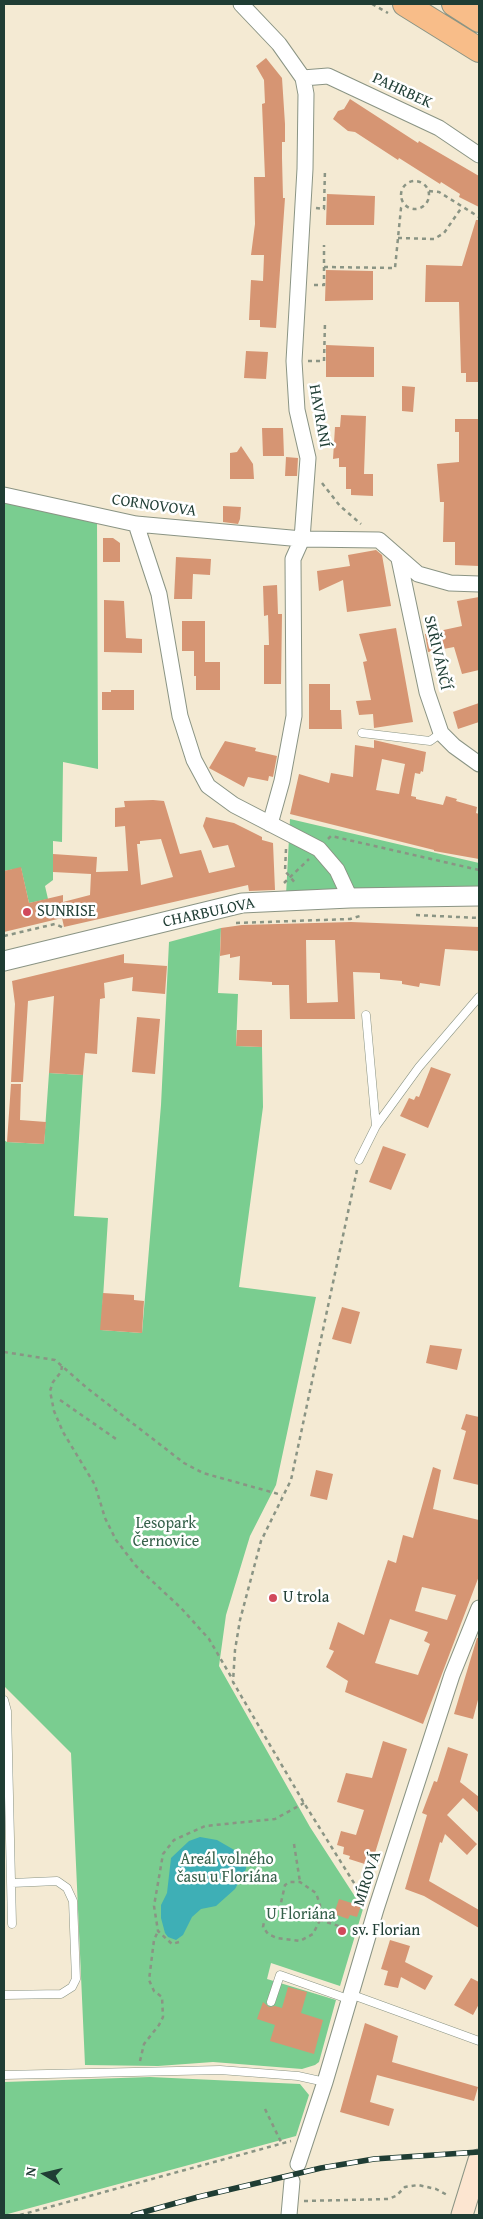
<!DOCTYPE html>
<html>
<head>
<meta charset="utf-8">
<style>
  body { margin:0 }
  #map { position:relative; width:483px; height:2219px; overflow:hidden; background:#f4ead3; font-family:"Gentium Book Plus",serif }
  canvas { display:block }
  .frame { position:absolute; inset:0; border:5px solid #1f3d34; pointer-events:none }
  .north { position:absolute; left:20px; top:2149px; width:50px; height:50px; -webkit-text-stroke:4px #fff; paint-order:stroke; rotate:279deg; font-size:14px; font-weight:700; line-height:20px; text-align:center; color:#1f3d34 }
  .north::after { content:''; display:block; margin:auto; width:18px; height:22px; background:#1f3d34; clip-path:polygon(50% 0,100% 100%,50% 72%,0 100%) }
</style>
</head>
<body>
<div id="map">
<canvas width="483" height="2219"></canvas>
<div class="frame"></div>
<div class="north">N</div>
</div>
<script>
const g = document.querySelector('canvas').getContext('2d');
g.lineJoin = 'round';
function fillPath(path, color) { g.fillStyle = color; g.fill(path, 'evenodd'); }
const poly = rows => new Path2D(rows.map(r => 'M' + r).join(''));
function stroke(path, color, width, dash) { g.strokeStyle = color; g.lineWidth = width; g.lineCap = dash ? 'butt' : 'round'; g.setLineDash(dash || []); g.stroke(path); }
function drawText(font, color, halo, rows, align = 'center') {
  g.font = font + ' "Gentium Book Plus",serif'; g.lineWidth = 5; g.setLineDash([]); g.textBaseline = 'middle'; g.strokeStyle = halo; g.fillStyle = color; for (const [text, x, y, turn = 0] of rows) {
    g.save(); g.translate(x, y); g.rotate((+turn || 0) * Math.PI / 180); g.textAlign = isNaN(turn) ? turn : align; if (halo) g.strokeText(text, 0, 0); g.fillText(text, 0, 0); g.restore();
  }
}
fillPath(poly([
  [4,499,97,520,98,769,63,762,62,842,53,841,53,880,45,886,48,899,29,903,21,868,4,871],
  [290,819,479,863,479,889,286,895],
  [221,928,218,993,238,994,236,1046,262,1047,263,1107,239,1287,316,1297,276,1485,250,1536,226,1615,219,1666,310,1827,363,1909,340,1986,271,1963,267,1979,336,2000,319,2062,315,2065,302,2069,289,2068,213,2062,158,2066,85,2065,71,1753,4,1686,4,1140,7,1142,44,1144,49,1073,83,1075,74,1216,108,1218,101,1330,142,1333,161,1105,169,942],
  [150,2077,300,2084,309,2095,296,2136,4,2215,4,2082]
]), '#7acd90');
fillPath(poly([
  [200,1837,217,1840,243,1855,247,1860,246,1869,235,1889,216,1906,201,1909,192,1917,183,1935,176,1940,168,1937,165,1933,161,1918,161,1905,167,1893,171,1858,189,1841]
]), '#3eafb6');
fillPath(poly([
  [266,58,282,78,285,124,285,142,282,142,282,158,283,198,285,198,276,328,260,327,260,320,249,320,251,280,263,281,264,255,251,255,255,224,254,177,265,177,262,104,265,103,264,80,256,66],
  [350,99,418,143,419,141,479,176,479,207,459,197,460,194,441,182,440,184,399,158,398,160,355,132,348,131,333,119,338,111,344,109],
  [327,194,375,196,374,225,326,225],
  [476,220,479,220,479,382,466,382,466,373,461,373,459,302,425,302,426,265,462,266],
  [326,270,373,271,373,300,325,301],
  [326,345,374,347,374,377,326,377],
  [246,351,268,352,266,379,244,378],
  [402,386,415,387,413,412,402,411],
  [341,415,366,416,364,474,373,474,373,496,351,495,351,489,346,489,346,467,339,467,339,458,333,459,335,427,340,427],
  [455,419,479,419,479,566,455,565,455,542,443,542,444,502,440,502,437,464,459,462,459,432,455,432],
  [262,428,283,428,284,456,263,456],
  [241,446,253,464,254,479,230,479,230,453,237,452],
  [286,457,298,458,297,476,285,476],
  [223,506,241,507,240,519,238,524,223,522],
  [103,538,113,538,120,543,120,562,103,562],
  [376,550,382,555,391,606,347,612,343,580,319,591,317,571,350,566,348,555],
  [176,557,211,559,210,575,193,574,192,599,174,599],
  [277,585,278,614,282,614,281,684,264,684,264,645,269,645,268,615,264,616,263,586],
  [479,597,479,670,462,674,454,647,428,652,425,634,462,626,457,601],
  [104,600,124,601,126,638,142,639,142,653,104,652],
  [182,621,205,621,205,662,220,662,220,690,196,690,196,676,194,676,194,651,182,651],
  [396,628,413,722,374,728,373,714,359,715,356,701,371,700,363,662,367,661,359,634],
  [309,684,330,684,330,710,341,710,342,729,309,729],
  [111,690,134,690,134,710,102,710,102,692,111,692],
  [479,703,479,722,458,729,453,712],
  [374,740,426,752,423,772,421,771,420,774,415,773,411,796,416,797,416,799,443,805,446,796,457,799,456,801,477,807,476,813,479,814,479,859,434,851,434,850,290,814,299,774,329,783,331,773,353,777,355,745,374,748],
  [382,759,405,764,399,794,376,790],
  [225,741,256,748,255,751,277,756,273,777,269,776,268,781,248,777,244,787,209,768],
  [153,800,164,801,180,854,201,850,209,873,235,867,228,845,213,848,203,826,206,817,234,823,262,837,262,840,273,843,275,890,249,891,248,885,64,927,62,918,4,932,4,871,21,867,29,903,63,895,63,902,90,895,91,874,53,872,53,854,97,857,96,872,128,871,125,826,115,827,115,808,125,807,124,801],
  [161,839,173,877,141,885,137,844,140,844,140,841],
  [351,922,479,927,479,951,445,949,440,986,420,983,419,987,402,984,402,981,380,979,380,973,353,972,355,1019,290,1019,289,985,272,985,272,982,239,980,240,956,230,958,230,954,220,956,221,928,242,925],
  [306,940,335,940,338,1002,307,1003],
  [124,954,124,963,167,966,165,994,132,991,133,977,104,983,105,998,100,999,97,1054,85,1053,83,1075,49,1073,54,996,28,1001,23,1082,11,1082,15,1004,12,981],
  [137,1017,160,1019,155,1074,132,1072],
  [237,1030,262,1030,262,1047,236,1046],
  [431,1067,451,1074,428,1128,400,1116,409,1098,414,1100,416,1096,419,1097],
  [11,1084,21,1084,20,1120,46,1122,44,1144,7,1142],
  [383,1146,406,1154,391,1190,369,1182],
  [103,1293,134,1295,134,1300,144,1301,142,1333,100,1330],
  [342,1307,360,1312,351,1344,332,1339],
  [430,1345,462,1349,457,1370,426,1363],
  [466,1414,479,1417,479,1485,453,1479,466,1431,461,1429],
  [433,1467,441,1470,433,1509,479,1520,479,1576,423,1724,345,1692,348,1681,326,1667,334,1651,329,1649,338,1622,364,1635,388,1560,396,1563,403,1535,413,1538],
  [422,1587,456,1595,447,1620,415,1611],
  [390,1619,428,1632,424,1641,430,1644,418,1675,375,1663],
  [316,1470,333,1474,327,1500,310,1496],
  [477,1638,479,1638,479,1696,473,1719,454,1714],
  [383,1741,407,1749,371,1866,349,1859,350,1856,343,1854,344,1847,337,1845,341,1831,356,1835,364,1810,337,1802,346,1773,372,1778],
  [448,1747,468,1754,460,1782,479,1797,479,1813,463,1798,447,1815,477,1844,467,1855,445,1834,442,1843,440,1842,429,1881,479,1910,479,1928,424,1896,405,1889,427,1815,422,1813,434,1781,437,1782],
  [339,1899,361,1906,357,1917,350,1915,348,1919,334,1914],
  [390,1940,410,1946,405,1962,433,1976,425,1990,401,1977,398,1988,384,1985,388,1971,381,1969],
  [471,1978,479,1982,479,2004,473,2015,454,2005],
  [288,1987,307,1992,301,2013,323,2020,314,2054,270,2041,275,2025,257,2019,263,2002,269,2007,275,2006,282,2008],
  [365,2023,398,2036,392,2062,478,2087,474,2101,377,2075,370,2102,394,2109,389,2126,340,2112]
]), '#d69573');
const service = poly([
  [362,733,430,741,441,733],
  [366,1015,376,1126],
  [359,1160,376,1126,419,1067,479,997],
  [4,1700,7,1711,12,1924],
  [350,1994,479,2041],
  [4,1995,61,1994,72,1987,76,1979,73,1901,67,1888,57,1881,12,1883],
  [271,2002,280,1975,348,1999],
  [4,2075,220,2070,298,2076,325,2082]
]);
const minor = poly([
  [241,4,279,44,303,78,306,94,305,169,294,361,297,410,308,458,302,539,293,559,294,716,282,781,270,824],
  [303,78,328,76,439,128,479,155],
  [4,495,136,524,302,539,379,540,418,574,450,583,479,584],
  [136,524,159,594,180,716,194,760,208,786,234,805,319,849,337,870,350,898],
  [399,559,427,692,441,733,454,746,479,764],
  [298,2164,325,2082,376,1909,452,1675,479,1608],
  [289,2215,292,2181]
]);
const tertiary = poly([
  [4,961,242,903,350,898,479,896]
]);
const secondary = poly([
  [462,2215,479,2160]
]);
const trunk = poly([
  [405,4,479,50],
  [454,4,479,20]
]);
stroke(service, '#8a9484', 9);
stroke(minor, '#8a9484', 17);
stroke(tertiary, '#8a9484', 21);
stroke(secondary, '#8a9484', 23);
stroke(trunk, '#8a9484', 26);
stroke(poly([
  [372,4,388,13],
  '401 195a14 14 0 1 1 28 0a14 14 0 1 1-28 0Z',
  [429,191,439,192,479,217],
  [316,208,324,209,325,169],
  [398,238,434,239,444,233,462,207],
  [324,267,395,268,401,208,403,204],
  [314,285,324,285,324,245],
  [308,361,324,361,325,322],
  [322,483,340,506,361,524],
  [328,839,331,836,479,870],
  [286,849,285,871,296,884],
  [284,883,309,859],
  [416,915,479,918],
  [236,923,350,919,360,916],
  [4,936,55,924,64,928],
  [357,1170,291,1480,261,1541,240,1620,235,1650,233,1682,304,1803,364,1899],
  [4,1352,55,1360,87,1388,184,1463,203,1473,282,1495],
  [62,1366,61,1372,53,1382,50,1391,54,1411,63,1432,95,1485,105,1518,116,1540,136,1566,181,1608,209,1639,233,1680],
  [60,1400,116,1439],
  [294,1844,300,1882],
  [320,1920,313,1934,300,1941,277,1938,268,1934,263,1927,264,1922,280,1907,285,1885,290,1882,300,1882,316,1893,320,1905,320,1920,355,1931],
  [179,1942,172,1944,158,1931,154,1906,163,1854,174,1840,205,1826,275,1819,304,1803],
  [140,2061,144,2044,159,2025,163,2017,162,1997,154,1991,149,1980,154,1940,158,1931],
  [265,2109,282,2144],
  [304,2201,388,2199,396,2196,405,2187,418,2185,436,2189,449,2196],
  [20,2215,291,2141]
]), '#8a9484', 2.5, [4, 4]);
stroke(service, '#fff', 8);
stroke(minor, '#fff', 15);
stroke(tertiary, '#fff', 19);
stroke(secondary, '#fce5d0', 21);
stroke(trunk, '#f8bd89', 24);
const rail = poly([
  [133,2215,198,2197,321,2168,374,2159,479,2152]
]);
stroke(rail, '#1f3d34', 5.5);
stroke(rail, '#fff', 4, [11]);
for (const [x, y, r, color] of [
  [27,912,5,"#d1495b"],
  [273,1598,5,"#d1495b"],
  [342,1931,5,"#d1495b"]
]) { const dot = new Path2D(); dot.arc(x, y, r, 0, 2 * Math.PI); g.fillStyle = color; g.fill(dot); stroke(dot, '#fff', 2); }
drawText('16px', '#1f3d34', '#fff', [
  ["PAHRBEK",402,91,25],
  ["HAVRANÍ",319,416,80],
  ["CORNOVOVA",154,506,8],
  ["SKŘIVÁNČÍ",437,653,77],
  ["CHARBULOVA",209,913,-12],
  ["MÍROVÁ",368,1879,-72]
]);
drawText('16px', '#1f3d34', '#fff', [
  ["SUNRISE",37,912],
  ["U trola",283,1598],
  ["sv. Florian",352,1931]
], 'left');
drawText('16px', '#36614b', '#fff', [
  ["Lesopark",166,1524],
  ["Černovice",166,1542],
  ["Areál volného",227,1860],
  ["času u Floriána",227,1878],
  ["U Floriána",301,1915]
]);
</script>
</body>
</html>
